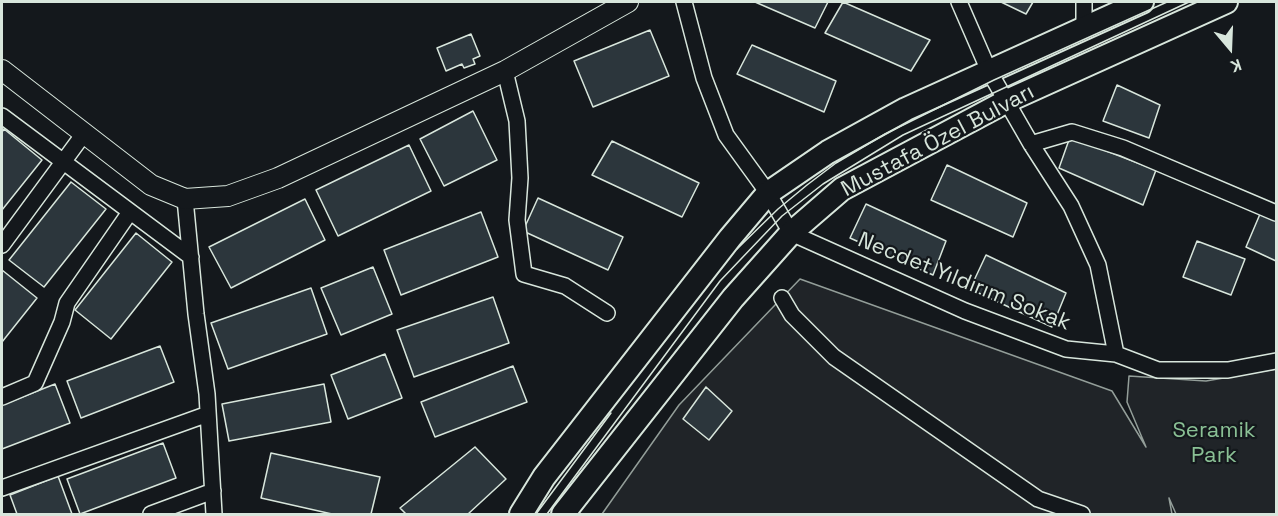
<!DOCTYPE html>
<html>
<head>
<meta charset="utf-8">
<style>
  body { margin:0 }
  #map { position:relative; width:1278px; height:516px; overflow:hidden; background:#14181c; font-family:"Space Grotesk",sans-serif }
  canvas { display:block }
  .frame { position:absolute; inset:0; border:3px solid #d8e6dc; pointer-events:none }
  .north { position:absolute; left:1200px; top:18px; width:60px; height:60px; -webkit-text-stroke:4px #14181c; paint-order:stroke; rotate:161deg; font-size:16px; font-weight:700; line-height:24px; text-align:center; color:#d8e6dc }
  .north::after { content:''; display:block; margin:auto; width:21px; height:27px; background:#d8e6dc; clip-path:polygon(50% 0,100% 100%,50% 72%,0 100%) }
</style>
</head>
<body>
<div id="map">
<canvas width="1278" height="516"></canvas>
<div class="frame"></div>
<div class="north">K</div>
</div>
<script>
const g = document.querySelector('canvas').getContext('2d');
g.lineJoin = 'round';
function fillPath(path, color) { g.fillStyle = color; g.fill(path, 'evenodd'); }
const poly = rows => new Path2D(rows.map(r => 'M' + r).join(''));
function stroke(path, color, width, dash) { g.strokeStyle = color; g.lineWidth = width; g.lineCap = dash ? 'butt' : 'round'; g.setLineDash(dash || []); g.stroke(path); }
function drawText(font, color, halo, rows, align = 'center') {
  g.font = font + ' "Space Grotesk",sans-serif'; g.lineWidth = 4.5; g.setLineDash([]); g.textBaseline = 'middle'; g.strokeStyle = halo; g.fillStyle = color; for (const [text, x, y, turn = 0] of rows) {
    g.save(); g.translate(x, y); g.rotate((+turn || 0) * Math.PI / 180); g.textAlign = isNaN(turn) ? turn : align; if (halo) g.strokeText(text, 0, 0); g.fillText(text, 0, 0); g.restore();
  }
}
const green = poly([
  [800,279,1112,391,1146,447,1127,402,1129,376,1206,381,1276,369,1276,514,1176,514,1169,498,1172,514,602,514,679,405,800,279]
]);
fillPath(green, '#202428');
stroke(green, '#939e99', 1.5);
const building = poly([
  [755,2,828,2,815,28,755,2],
  [843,2,930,40,911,71,825,33,843,2],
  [1001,2,1033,2,1026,14,1001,2],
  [650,30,669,76,593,107,574,61,650,30],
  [471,34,480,56,473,59,475,64,464,68,462,64,446,71,437,48,471,34],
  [752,45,836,81,824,112,737,74,752,45],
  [1117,85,1160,105,1149,138,1103,121,1117,85],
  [473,111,497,160,444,186,420,139,473,111],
  [4,129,42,160,2,210,2,132,4,129],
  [1070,137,1156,170,1143,205,1059,168,1070,137],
  [612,141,699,183,682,217,592,175,612,141],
  [409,145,431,191,338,236,316,190,409,145],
  [947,165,1027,203,1013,237,931,200,947,165],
  [71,182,106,209,44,287,9,260,71,182],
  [538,198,623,237,608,270,523,231,538,198],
  [305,199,325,240,231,288,209,247,305,199],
  [866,204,946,241,933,275,850,238,866,204],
  [1263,207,1276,214,1276,261,1246,247,1263,207],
  [481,212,498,257,401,295,384,250,481,212],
  [136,233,172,262,111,339,75,310,136,233],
  [1197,241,1245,259,1231,295,1183,277,1197,241],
  [986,255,1066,293,1052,327,970,289,986,255],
  [373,267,392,314,341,335,321,288,373,267],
  [2,270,37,298,2,342,2,270],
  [311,288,327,334,228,369,211,323,311,288],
  [493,297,509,343,414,377,397,330,493,297],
  [160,346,174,382,81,418,67,381,160,346],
  [385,354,402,398,348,419,331,375,385,354],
  [513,366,527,402,435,437,421,402,513,366],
  [55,384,70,423,2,449,2,405,55,384],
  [324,384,331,422,229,441,222,404,324,384],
  [706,387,732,411,709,440,683,419,706,387],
  [163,443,176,478,80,514,67,479,163,443],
  [475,447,506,479,468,514,406,514,400,508,475,447],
  [271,453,380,477,371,514,332,514,261,498,271,453],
  [58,476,72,514,17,514,10,495,58,476]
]);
fillPath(building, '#2c363c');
stroke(building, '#d8e6dc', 1.5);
const minor = poly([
  [684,2,704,78,726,135,768,193,791,233,965,311,1066,349,1116,354,1158,370,1228,370,1276,361],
  [959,2,989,71,1031,144,1071,206,1098,265,1116,354],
  [1084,2,1084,28],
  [505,71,517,121,520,178,517,220,524,274,565,286,607,313],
  [2,116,191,257],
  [1031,144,1072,132,1123,148,1276,213],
  [185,199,196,314,207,394,214,514],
  [2,245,83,135],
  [782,298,792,315,834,357,1038,499,1082,514],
  [2,397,35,383,62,322,67,303,130,212],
  [2,488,208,414],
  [151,514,213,491]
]);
const tertiary = poly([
  [2,70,151,185,185,199,228,196,278,178,505,71,628,2]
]);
const secondary = poly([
  [521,514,544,477,730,238,768,193,828,152,906,109,1142,2],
  [563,514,733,298,791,233,842,189,1007,101,1226,2]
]);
stroke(minor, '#d8e6dc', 18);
stroke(tertiary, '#d8e6dc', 22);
stroke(secondary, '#d8e6dc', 26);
stroke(minor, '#14181c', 15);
stroke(tertiary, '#14181c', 20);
stroke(secondary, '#14181c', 22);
stroke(poly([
  [737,249,778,209,807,185,836,163,885,134,994,80,1167,2],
  [536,514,611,413],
  [547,514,720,281,782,216,823,184,903,135,1189,2]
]), '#d8e6dc', 1.5);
drawText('22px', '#d8e6dc', '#14181c', [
  ["Mustafa Özel Bulvarı",938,141,-28],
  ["Necdet Yıldırım Sokak",964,282,22]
]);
drawText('22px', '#8ac095', '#14181c', [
  ["Seramik",1214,431],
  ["Park",1214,456]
]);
</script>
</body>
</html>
